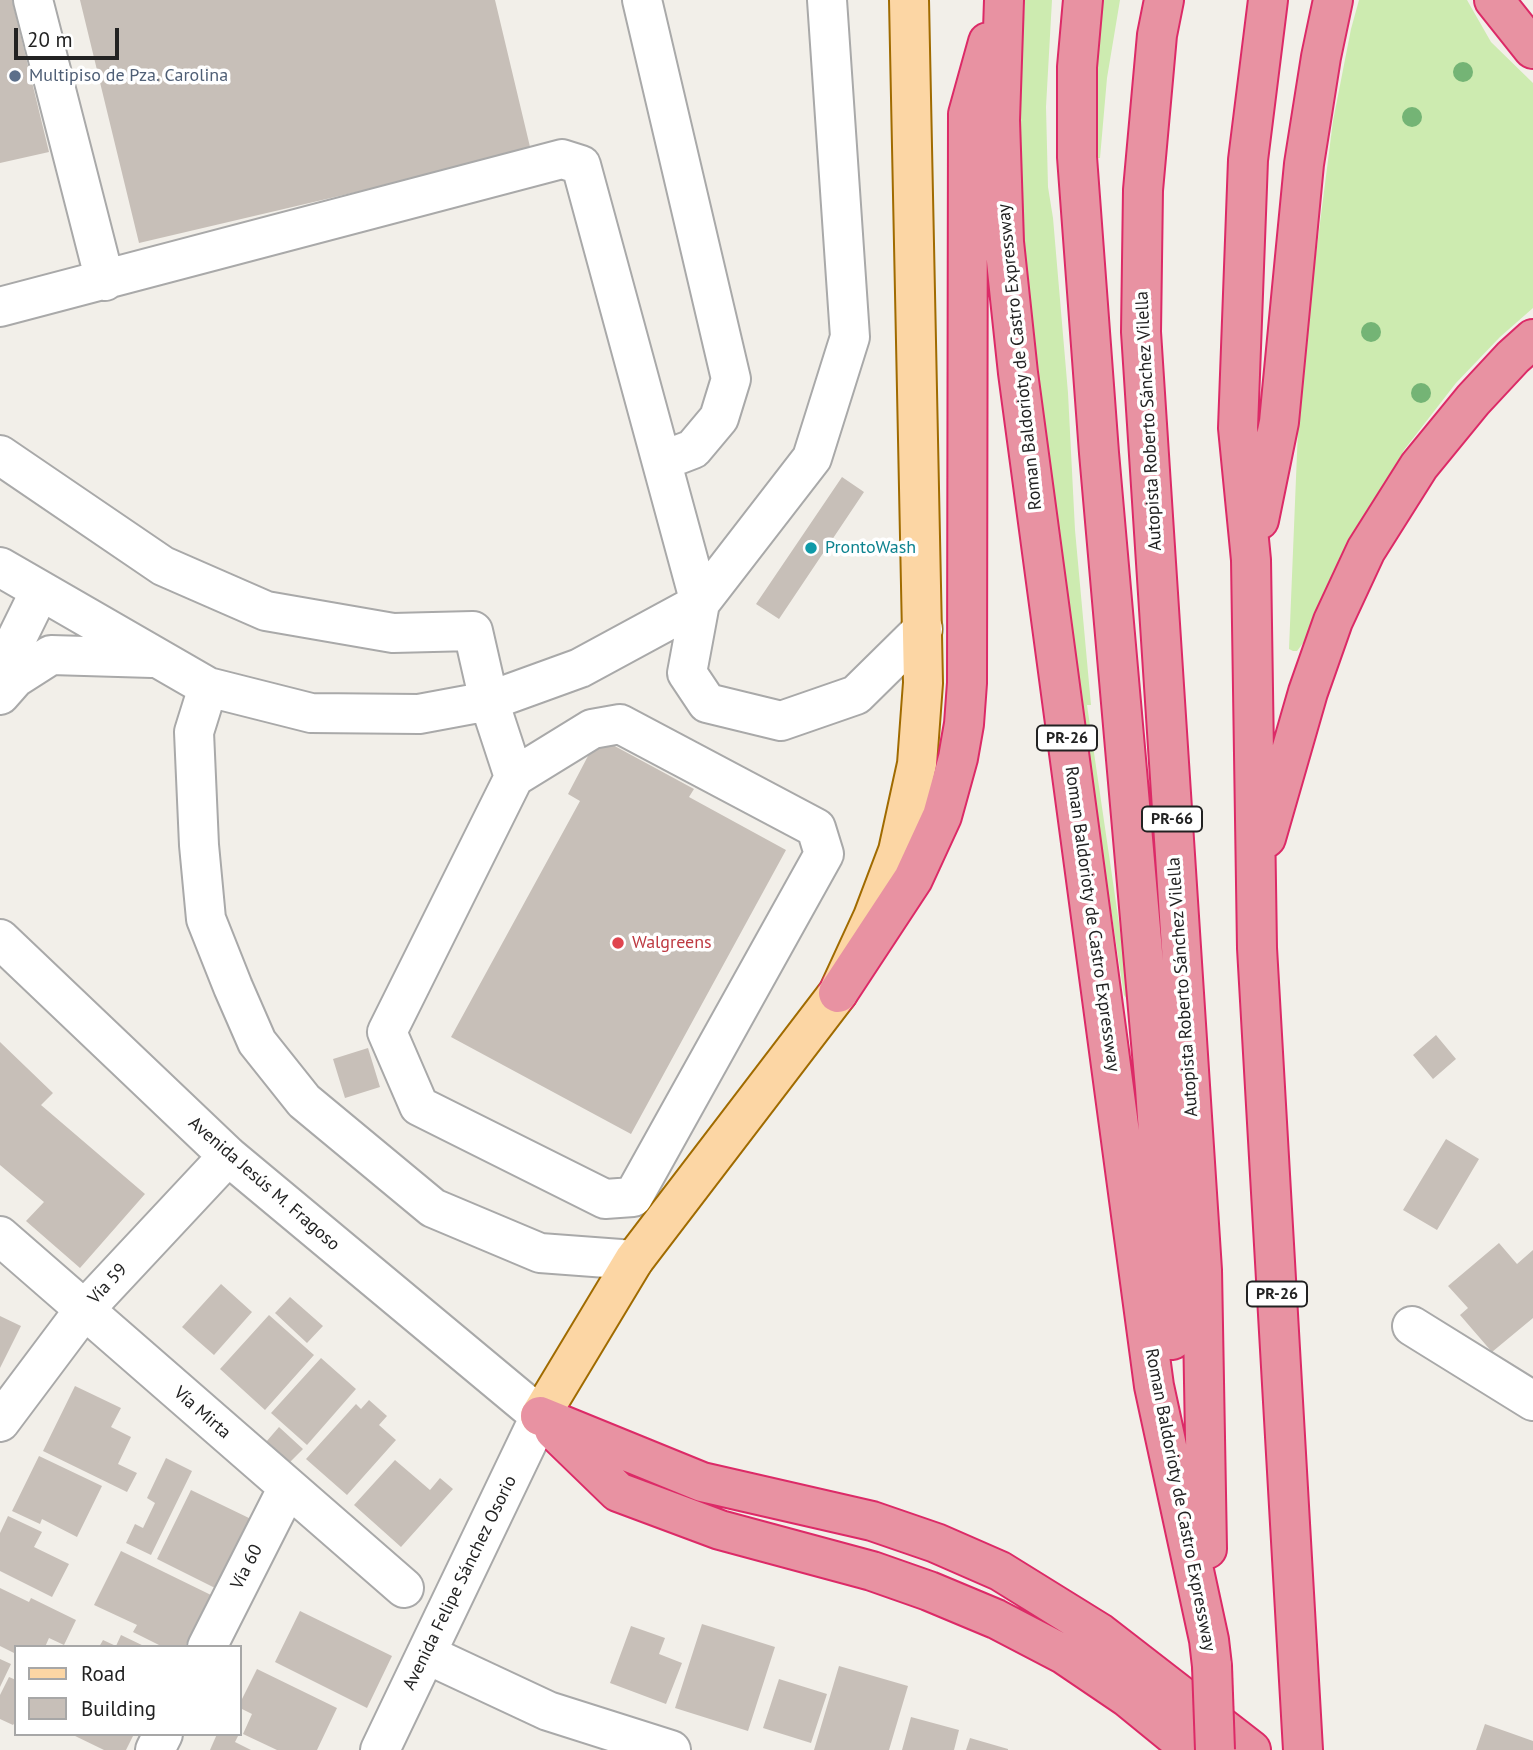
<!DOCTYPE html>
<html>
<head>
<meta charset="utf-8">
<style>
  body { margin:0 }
  #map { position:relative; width:1533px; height:1750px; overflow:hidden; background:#f2efe9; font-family:"PT Sans",sans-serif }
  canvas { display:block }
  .legend { position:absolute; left:14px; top:1645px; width:228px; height:91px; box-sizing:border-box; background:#fff; border:2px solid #a7a7a7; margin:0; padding:9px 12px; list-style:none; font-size:21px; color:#222 }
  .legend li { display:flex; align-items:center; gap:14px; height:35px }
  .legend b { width:35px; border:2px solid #a7a7a7 }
  .scale { position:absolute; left:14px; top:28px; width:105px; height:32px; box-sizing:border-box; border:4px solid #222; border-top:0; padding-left:9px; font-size:21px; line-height:24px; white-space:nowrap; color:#222; -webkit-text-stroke:5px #fff; paint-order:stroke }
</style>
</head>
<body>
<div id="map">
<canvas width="1533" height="1750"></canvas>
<ul class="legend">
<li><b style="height:9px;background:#fcd6a4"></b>Road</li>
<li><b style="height:19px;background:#c7bfb8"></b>Building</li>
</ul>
<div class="scale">20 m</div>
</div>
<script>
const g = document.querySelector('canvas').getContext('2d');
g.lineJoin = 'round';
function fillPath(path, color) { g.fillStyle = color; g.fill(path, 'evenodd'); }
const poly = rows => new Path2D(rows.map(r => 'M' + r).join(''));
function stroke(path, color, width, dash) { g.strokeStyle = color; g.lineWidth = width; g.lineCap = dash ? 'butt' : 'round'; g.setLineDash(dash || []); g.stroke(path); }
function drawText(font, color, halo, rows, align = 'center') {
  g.font = font + ' "PT Sans",sans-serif'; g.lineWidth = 7; g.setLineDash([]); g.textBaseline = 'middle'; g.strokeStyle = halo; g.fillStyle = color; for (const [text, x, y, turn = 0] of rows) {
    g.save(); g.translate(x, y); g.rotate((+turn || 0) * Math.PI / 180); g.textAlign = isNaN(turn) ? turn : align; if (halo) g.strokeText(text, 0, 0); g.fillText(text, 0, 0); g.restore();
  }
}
fillPath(poly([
  [1025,0,1052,0,1046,107,1048,187,1053,218,1068,393,1075,530,1091,705,1087,705,1131,1005,1124,995,1102,852,1032,371,1020,191,1020,88],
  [1101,0,1120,0,1107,78,1100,158,1092,158,1095,62],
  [1359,0,1467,0,1491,42,1533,83,1533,308,1500,337,1456,383,1404,450,1359,534,1307,638,1297,651,1293,651,1289,649,1300,380,1333,121,1351,29]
]), '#cdebb0');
fillPath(poly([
  [0,0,12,0,49,152,0,163],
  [80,0,495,0,531,151,139,243],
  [842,477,864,492,779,619,756,604],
  [598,737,694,789,689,797,786,850,631,1134,451,1037,580,801,568,794],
  [1436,1035,1456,1059,1433,1079,1413,1055],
  [0,1042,53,1093,41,1105,145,1194,80,1268,26,1221,44,1202,0,1165],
  [368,1048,380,1087,345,1098,333,1059],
  [1446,1139,1479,1159,1437,1230,1403,1210],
  [1499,1243,1517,1264,1533,1250,1533,1318,1492,1352,1460,1315,1468,1308,1448,1286],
  [221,1284,252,1312,214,1355,182,1327],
  [290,1297,323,1326,307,1343,275,1313],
  [269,1315,314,1355,265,1410,220,1369],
  [0,1316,21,1326,0,1368],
  [321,1358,356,1389,307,1445,271,1413],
  [75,1386,121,1408,111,1427,131,1437,118,1464,137,1473,127,1492,43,1451],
  [369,1400,387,1416,379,1425,396,1440,347,1495,306,1459,356,1404,361,1409],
  [279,1427,303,1449,289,1463,266,1442],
  [39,1456,102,1486,77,1537,42,1519,40,1524,12,1511],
  [166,1458,192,1471,151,1555,126,1543,135,1524,143,1528,155,1503,147,1498],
  [395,1460,430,1490,440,1478,453,1489,401,1547,354,1505],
  [191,1490,251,1519,217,1589,157,1559],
  [8,1516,42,1532,34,1547,69,1564,52,1597,0,1571,0,1533],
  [121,1551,211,1595,185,1647,163,1647,133,1632,137,1625,94,1605],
  [0,1588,29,1602,31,1598,76,1620,64,1645,49,1638,45,1647,16,1647,16,1654,0,1646],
  [300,1611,392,1656,367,1708,275,1662],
  [702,1624,775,1647,748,1731,675,1708],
  [631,1626,665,1638,659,1654,682,1663,666,1704,610,1683],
  [121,1635,146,1647,99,1647,103,1640,116,1646],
  [0,1659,11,1664,0,1687],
  [839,1666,908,1686,889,1750,814,1750],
  [257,1669,337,1708,317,1750,277,1750,243,1734,252,1714,240,1708,240,1703],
  [9,1677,16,1680,16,1721,13,1725,0,1719,0,1695],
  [779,1679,827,1694,811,1743,763,1728],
  [911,1717,959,1730,954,1750,902,1750],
  [1485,1724,1533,1741,1533,1750,1476,1750],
  [71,1734,134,1734,126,1750,104,1750],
  [217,1734,239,1734,235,1742,251,1750,210,1750],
  [970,1738,1008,1749,1008,1750,966,1750]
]), '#c7bfb8');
const minor = poly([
  [33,0,105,281],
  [642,0,731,379,719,418,693,449,662,461],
  [0,307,562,159,581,165,700,603,687,673,707,703,781,721,856,695,923,629],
  [0,455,163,566,266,611,393,633,473,631,489,701,514,777,387,1032,419,1106,605,1199,633,1197,824,854,816,828,620,724,592,729,514,777],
  [0,567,208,687,311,713,419,714,489,701,580,668,700,603,812,458,850,337,827,0],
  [0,679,12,648,40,591],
  [208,687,194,732,199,845,206,919,233,987,257,1042,304,1101,433,1208,540,1253,634,1260],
  [0,695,15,678,51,655,152,658],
  [0,939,228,1156,540,1416,380,1750],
  [0,1236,404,1588],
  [1412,1326,1533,1401],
  [0,1422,84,1310,228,1156],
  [207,1647,288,1487],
  [426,1654,548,1711,671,1750],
  [155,1750,163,1734]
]);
const major = poly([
  [540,1416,634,1260,838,993,873,917,898,851,917,764,923,683,909,0]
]);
const highway = poly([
  [1004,0,1000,120,1004,242,1018,373,1154,1386,1209,1640,1212,1666],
  [1083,0,1077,67,1077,157,1099,453,1155,1088,1172,1340],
  [1164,0,1157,35,1143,190,1141,332,1202,1270,1207,1549],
  [1268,0,1248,160,1238,428,1251,560,1257,948,1303,1750],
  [1494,0,1533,49],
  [1259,520,1279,422,1304,164,1321,57,1333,0],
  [1266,838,1308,692,1333,621,1366,550,1419,466,1473,400,1513,357,1533,339],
  [838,993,913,879,942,816,958,758,964,724,967,683,968,114,988,42],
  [540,1416,702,1482,872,1521,936,1543,1000,1571,1100,1633,1251,1750],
  [554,1430,618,1492,720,1530,872,1571,929,1591,996,1619,1065,1655,1127,1697,1192,1750]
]);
stroke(minor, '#a9a9a9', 42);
stroke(major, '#a06b00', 42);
stroke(highway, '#dc2a67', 42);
stroke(minor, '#fff', 38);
stroke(major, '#fcd6a4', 38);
stroke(highway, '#e892a2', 38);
const highwayBridge = poly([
  [1212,1666,1215,1750]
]);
stroke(highwayBridge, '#dc2a67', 42, []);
stroke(highwayBridge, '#e892a2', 38);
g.fillStyle = '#74b475';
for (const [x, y] of [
  [1463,72],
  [1412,117],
  [1371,332],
  [1421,393]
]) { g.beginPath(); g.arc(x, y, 10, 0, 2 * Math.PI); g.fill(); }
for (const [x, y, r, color] of [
  [15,76,7,"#5c6f8a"],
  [811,548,7,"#0f9aa8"],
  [618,943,7,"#e0444e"]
]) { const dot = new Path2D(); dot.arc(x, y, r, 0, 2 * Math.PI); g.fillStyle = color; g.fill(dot); stroke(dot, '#fff', 2.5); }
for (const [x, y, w] of [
  [1067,738,60],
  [1172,819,60],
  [1277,1294,60]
]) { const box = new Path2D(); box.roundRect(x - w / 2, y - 12.5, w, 25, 5); g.fillStyle = '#fff'; g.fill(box); stroke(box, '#222', 2); }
drawText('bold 16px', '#222', null, [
  ["PR-26",1067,738],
  ["PR-66",1172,819],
  ["PR-26",1277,1294]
]);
drawText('18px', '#4e5e75', '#fff', [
  ["Multipiso de Pza. Carolina",29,76]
], 'left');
drawText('18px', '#222', '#fff', [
  ["Roman Baldorioty de Castro Expressway",1020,357,-96],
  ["Autopista Roberto Sánchez Vilella",1149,421,-93],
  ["Roman Baldorioty de Castro Expressway",1092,919,82],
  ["Autopista Roberto Sánchez Vilella",1183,987,-94],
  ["Avenida Jesús M. Fragoso",264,1184,41],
  ["Vía 59",108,1284,-47],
  ["Vía Mirta",202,1413,41],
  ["Roman Baldorioty de Castro Expressway",1180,1500,79],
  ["Vía 60",247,1567,-63],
  ["Avenida Felipe Sánchez Osorio",460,1583,-64]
]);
drawText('18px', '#0d838f', '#fff', [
  ["ProntoWash",825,548]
], 'left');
drawText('18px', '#be3a42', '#fff', [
  ["Walgreens",632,943]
], 'left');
</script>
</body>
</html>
